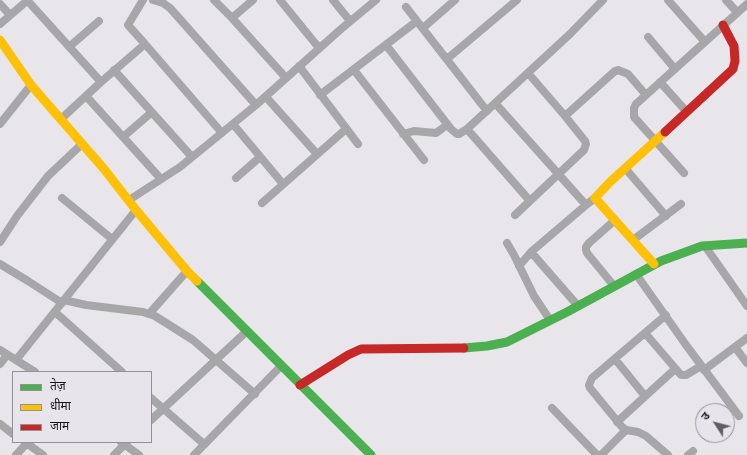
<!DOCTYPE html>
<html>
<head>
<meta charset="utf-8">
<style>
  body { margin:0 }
  #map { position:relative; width:747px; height:455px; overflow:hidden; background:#e8e6ea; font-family:Roboto,"Noto Sans Devanagari",sans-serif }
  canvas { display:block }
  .legend { position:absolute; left:12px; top:371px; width:140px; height:72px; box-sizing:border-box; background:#e7e4ec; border:1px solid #939197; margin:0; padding:5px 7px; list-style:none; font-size:12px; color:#161518 }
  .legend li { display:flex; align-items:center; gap:8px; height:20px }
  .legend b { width:20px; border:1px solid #939197 }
  .north { position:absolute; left:695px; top:403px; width:40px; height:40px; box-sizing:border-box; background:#e7e4ec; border:1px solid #939197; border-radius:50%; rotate:306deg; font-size:11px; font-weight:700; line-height:16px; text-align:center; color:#161518 }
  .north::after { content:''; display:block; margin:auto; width:14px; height:18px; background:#605e62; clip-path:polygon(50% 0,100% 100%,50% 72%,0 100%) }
</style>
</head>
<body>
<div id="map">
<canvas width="747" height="455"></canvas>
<ul class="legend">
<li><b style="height:5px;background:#4caf50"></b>तेज़</li>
<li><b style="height:5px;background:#ffc107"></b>धीमा</li>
<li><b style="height:5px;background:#c62828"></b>जाम</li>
</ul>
<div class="north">उ</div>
</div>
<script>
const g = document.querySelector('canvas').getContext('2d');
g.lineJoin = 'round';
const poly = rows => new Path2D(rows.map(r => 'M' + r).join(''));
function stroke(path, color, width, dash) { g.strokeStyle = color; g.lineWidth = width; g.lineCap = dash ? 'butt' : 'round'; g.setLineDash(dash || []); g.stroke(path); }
stroke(poly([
  [27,0,101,82,61,119],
  [153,0,163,3,170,8,256,105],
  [214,0,232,18,253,0],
  [280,0,319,48],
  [333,0,350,21],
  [668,0,705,42],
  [726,0,737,12],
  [0,4,10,15],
  [406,7,487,111],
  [232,18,286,78],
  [0,24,28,0],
  [423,28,455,0],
  [648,37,675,69],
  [145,44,222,133],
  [386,45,451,129,457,134,459,134,467,129,570,34,603,0],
  [69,47,99,21],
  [447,59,517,0],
  [299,66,358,144],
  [114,70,192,157],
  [354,70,424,160],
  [101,82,145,44,128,25,143,0],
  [660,82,686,111],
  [320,95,417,21],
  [86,96,161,179],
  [266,97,317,154],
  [495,103,586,205,595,198],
  [565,116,615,71,618,70,628,74,646,95],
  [0,124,31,85],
  [233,124,283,184],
  [467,129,530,201],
  [403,134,414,131,436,133,447,125],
  [123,137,152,112],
  [625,168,666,216],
  [684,173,634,117,634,108,636,104,747,4],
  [236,178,260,157],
  [62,198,112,239],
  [129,200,180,167,256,105,341,29,376,0],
  [262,203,346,129],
  [515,215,584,150,586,144,585,141,565,116,528,73],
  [633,240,681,204],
  [0,242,17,216,48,176,82,144],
  [507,243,514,255,534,296,550,320],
  [705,246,747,306],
  [531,252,578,306],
  [0,264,28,281,62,303],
  [519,266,531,252,586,205],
  [636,274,686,345,739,416],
  [614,286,587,253,586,250,586,247,589,243,615,220],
  [64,300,86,305,143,312,155,316,193,340,255,394],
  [55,312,122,372],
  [149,314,187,271],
  [666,315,592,378,589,385,590,388,622,427,626,430,638,432,646,436,668,455],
  [645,333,681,375,686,375,701,366],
  [735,347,747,363],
  [0,350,35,372],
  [615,359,645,396],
  [16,360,136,210],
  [0,364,7,355],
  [704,370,747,338],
  [151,398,204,444],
  [552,408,597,455],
  [151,420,247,331],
  [617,422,675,369],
  [0,424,13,434],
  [25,442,43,455],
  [121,442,139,455],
  [16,455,28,442],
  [114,455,127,442],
  [194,455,281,366],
  [601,455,626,430],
  [688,455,693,451]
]), '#a7a6a9', 8);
stroke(poly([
  [197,281,371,455],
  [464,348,487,346,507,342,567,312,661,261,702,246,747,243]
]), '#4caf50', 9);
stroke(poly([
  [0,40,31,85,104,169,136,210,187,271,197,281],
  [654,264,595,198,610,182,665,132]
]), '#ffc107', 9);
stroke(poly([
  [665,132,733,69,735,61,734,46,723,25],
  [300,385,348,355,361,349,464,348]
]), '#c62828', 9);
</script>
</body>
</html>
